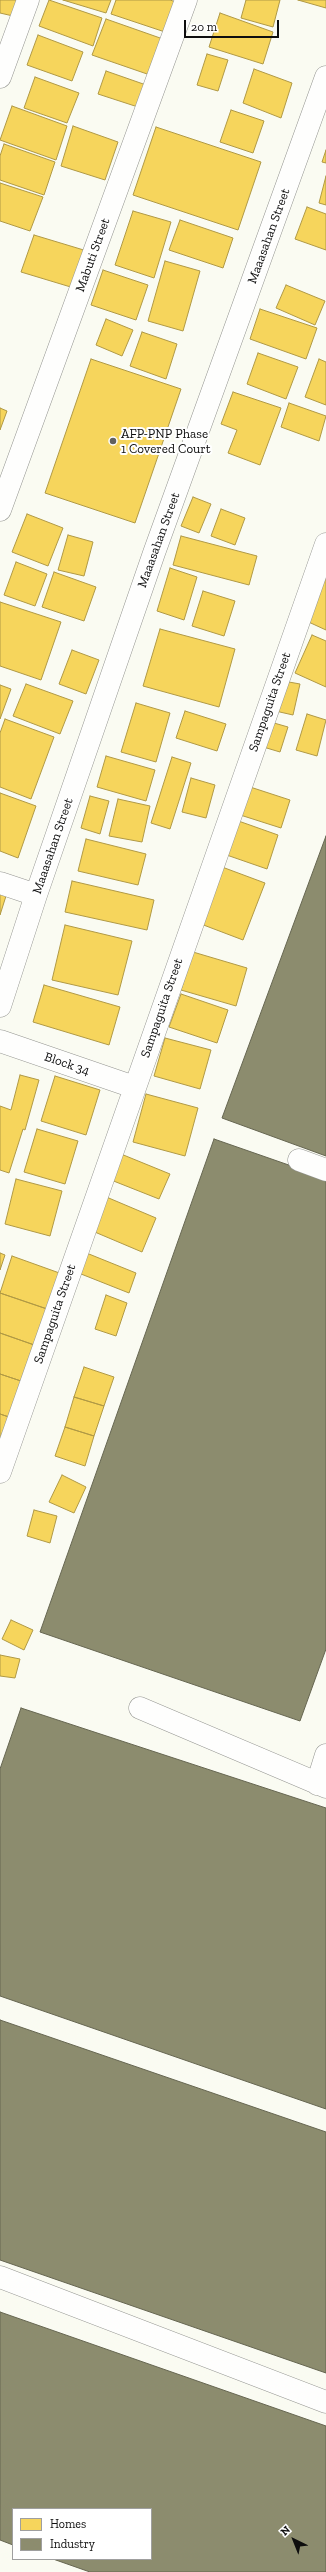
<!DOCTYPE html>
<html>
<head>
<meta charset="utf-8">
<style>
  body { margin:0 }
  #map { position:relative; width:326px; height:2572px; overflow:hidden; background:#fafbf2; font-family:"Zilla Slab",serif }
  canvas { display:block }
  .legend { position:absolute; left:12px; top:2508px; width:140px; height:52px; box-sizing:border-box; background:#fff; border:1px solid #9f9f9f; margin:0; padding:5px 7px; list-style:none; font-size:12px; color:#0e0e0e }
  .legend li { display:flex; align-items:center; gap:8px; height:20px }
  .legend b { width:20px; border:1px solid #9f9f9f }
  .north { position:absolute; left:274px; top:2520px; width:40px; height:40px; -webkit-text-stroke:3px #fff; paint-order:stroke; rotate:317deg; font-size:11px; font-weight:700; line-height:16px; text-align:center; color:#0e0e0e }
  .north::after { content:''; display:block; margin:auto; width:14px; height:18px; background:#0e0e0e; clip-path:polygon(50% 0,100% 100%,50% 72%,0 100%) }
  .scale { position:absolute; left:184px; top:20px; width:95px; height:18px; box-sizing:border-box; border:2px solid #0e0e0e; border-top:0; padding-left:5px; font-size:12px; line-height:14px; white-space:nowrap; color:#0e0e0e; -webkit-text-stroke:3px #fff; paint-order:stroke }
</style>
</head>
<body>
<div id="map">
<canvas width="326" height="2572"></canvas>
<ul class="legend">
<li><b style="height:11px;background:#f6d55c"></b>Homes</li>
<li><b style="height:11px;background:#8c8c6e"></b>Industry</li>
</ul>
<div class="north">N</div>
<div class="scale">20 m</div>
</div>
<script>
const g = document.querySelector('canvas').getContext('2d');
g.lineJoin = 'round';
function fillPath(path, color) { g.fillStyle = color; g.fill(path, 'evenodd'); }
const poly = rows => new Path2D(rows.map(r => 'M' + r).join(''));
function stroke(path, color, width, dash) { g.strokeStyle = color; g.lineWidth = width; g.lineCap = dash ? 'butt' : 'round'; g.setLineDash(dash || []); g.stroke(path); }
function drawText(font, color, halo, rows, align = 'center') {
  g.font = font + ' "Zilla Slab",serif'; g.lineWidth = 4; g.setLineDash([]); g.textBaseline = 'middle'; g.strokeStyle = halo; g.fillStyle = color; for (const [text, x, y, turn = 0] of rows) {
    g.save(); g.translate(x, y); g.rotate((+turn || 0) * Math.PI / 180); g.textAlign = isNaN(turn) ? turn : align; if (halo) g.strokeText(text, 0, 0); g.fillText(text, 0, 0); g.restore();
  }
}
const homes = poly([
  [0,0,20,0,13,16,0,13,0,0],
  [49,0,102,18,93,46,39,26,49,0],
  [63,0,111,0,106,13,63,0],
  [116,0,170,0,176,2,165,32,111,14,116,0],
  [246,0,280,0,273,27,241,18,246,0],
  [298,0,326,0,326,8,298,0],
  [220,13,273,32,263,64,209,47,220,13],
  [106,19,163,39,150,75,92,55,106,19],
  [38,35,83,52,72,81,27,65,38,35],
  [207,54,228,60,218,91,197,85,207,54],
  [254,69,292,83,281,118,243,103,254,69],
  [106,71,149,86,141,108,98,94,106,71],
  [35,77,79,93,67,123,24,108,35,77],
  [12,106,67,126,56,160,0,140,12,106],
  [231,110,264,121,253,153,220,142,231,110],
  [73,126,118,142,105,180,61,166,73,126],
  [156,127,261,162,238,230,133,195,156,127],
  [4,144,55,162,44,195,0,180,0,156,4,144],
  [326,150,326,163,322,162,326,150],
  [326,176,326,205,319,203,326,176],
  [0,183,43,197,30,231,0,221,0,183],
  [307,207,326,214,326,250,295,239,307,207],
  [133,211,171,222,154,278,115,265,133,211],
  [180,220,233,238,223,268,169,250,180,220],
  [34,235,87,251,74,288,21,272,34,235],
  [165,261,200,271,183,331,148,321,165,261],
  [103,270,148,285,136,320,91,305,103,270],
  [286,285,325,301,315,325,276,308,286,285],
  [260,309,317,328,306,359,250,339,260,309],
  [106,319,133,330,122,356,96,345,106,319],
  [142,332,177,344,166,379,130,366,142,332],
  [258,353,298,367,286,399,247,384,258,353],
  [91,359,181,389,135,523,45,493,91,359],
  [319,359,326,362,326,405,305,397,319,359],
  [233,392,281,408,260,465,228,453,237,430,221,424,233,392],
  [289,403,326,416,319,441,281,427,289,403],
  [0,408,7,411,0,430,0,408],
  [193,497,211,504,199,533,181,526,193,497],
  [221,509,245,518,235,545,211,536,221,509],
  [27,514,63,528,48,566,12,552,27,514],
  [68,535,93,542,84,576,58,570,68,535],
  [181,536,257,556,249,585,173,565,181,536],
  [16,562,47,574,35,606,4,595,16,562],
  [170,568,197,577,184,620,157,611,170,568],
  [54,572,96,587,84,621,42,607,54,572],
  [326,577,326,630,302,619,326,577],
  [203,591,235,601,224,636,192,626,203,591],
  [0,602,61,622,41,680,0,666,0,602],
  [160,629,235,649,219,707,143,686,160,629],
  [312,635,326,641,326,687,295,673,312,635],
  [72,650,99,660,86,694,59,684,72,650],
  [278,680,300,684,293,715,271,710,278,680],
  [26,684,73,701,60,734,13,716,26,684],
  [0,685,11,689,0,719,0,685],
  [136,703,170,713,156,762,121,752,136,703],
  [185,711,226,724,217,751,176,738,185,711],
  [307,714,326,720,317,756,296,750,307,714],
  [5,719,54,737,31,799,0,787,0,733,5,719],
  [267,721,288,727,280,752,260,746,267,721],
  [106,756,155,770,146,801,97,787,106,756],
  [172,757,191,763,170,829,151,823,172,757],
  [191,778,215,785,206,818,182,812,191,778],
  [244,785,290,800,281,828,234,813,244,785],
  [0,793,36,806,18,858,0,851,0,793],
  [90,796,109,801,100,834,81,828,90,796],
  [118,799,150,806,142,842,109,836,118,799],
  [230,818,278,835,267,869,218,852,230,818],
  [86,839,146,854,138,885,78,871,86,839],
  [214,864,265,883,243,940,193,921,214,864],
  [72,881,154,900,147,930,65,912,72,881],
  [0,894,6,896,0,915,0,894],
  [65,925,132,941,118,995,52,980,65,925],
  [193,952,247,968,236,1006,181,990,193,952],
  [44,985,120,1007,109,1045,33,1022,44,985],
  [181,994,228,1010,217,1043,169,1027,181,994],
  [165,1038,211,1050,200,1089,154,1076,165,1038],
  [20,1075,39,1080,25,1130,23,1129,9,1173,0,1170,0,1106,11,1110,20,1075],
  [55,1076,100,1090,86,1135,41,1121,55,1076],
  [146,1094,198,1108,185,1156,133,1142,146,1094],
  [37,1129,78,1141,65,1184,24,1172,37,1129],
  [121,1154,170,1174,159,1199,111,1180,121,1154],
  [16,1179,62,1191,50,1236,5,1224,16,1179],
  [104,1196,156,1218,142,1252,90,1230,104,1196],
  [84,1252,136,1273,129,1293,76,1272,84,1252],
  [0,1253,5,1255,0,1270,0,1253],
  [12,1256,65,1275,53,1311,0,1293,12,1256],
  [0,1293,53,1311,40,1347,0,1333,0,1293],
  [106,1295,127,1303,116,1336,95,1329,106,1295],
  [0,1333,40,1347,27,1383,0,1374,0,1333],
  [84,1367,114,1377,104,1406,74,1397,84,1367],
  [0,1374,27,1383,15,1419,0,1414,0,1374],
  [74,1397,104,1406,94,1436,65,1427,74,1397],
  [0,1414,15,1419,0,1455,0,1414],
  [65,1427,94,1436,85,1466,55,1456,65,1427],
  [62,1475,86,1487,74,1513,49,1502,62,1475],
  [34,1510,57,1516,50,1543,27,1536,34,1510],
  [11,1620,33,1630,24,1650,2,1639,11,1620],
  [0,1655,20,1659,15,1678,0,1676,0,1655]
]);
fillPath(homes, '#f6d55c');
stroke(homes, '#b09945', 1);
const industry = poly([
  [326,836,326,1156,222,1118,326,836],
  [214,1139,326,1178,326,1649,300,1721,40,1632,214,1139],
  [21,1708,326,1808,326,2109,0,1996,0,1769,21,1708],
  [0,2020,326,2132,326,2373,0,2260,0,2020],
  [0,2312,326,2426,326,2572,90,2572,53,2559,151,2559,151,2509,13,2509,13,2545,0,2540,0,2312]
]);
fillPath(industry, '#8c8c6e');
stroke(industry, '#666651', 1);
const minor = poly([
  [0,77,28,0],
  [0,510,186,0],
  [0,883,36,895],
  [0,1006,36,895,154,553,326,77],
  [0,1041,134,1087],
  [299,1160,326,1170],
  [0,1472,326,544],
  [140,1708,326,1787],
  [317,1784,326,1755],
  [0,2277,326,2402]
]);
stroke(minor, '#949591', 23);
stroke(minor, '#fefefd', 22);
for (const [x, y, r, color] of [
  [113,441,4,"#61615e"]
]) { const dot = new Path2D(); dot.arc(x, y, r, 0, 2 * Math.PI); g.fillStyle = color; g.fill(dot); stroke(dot, '#fff', 1.5); }
drawText('13px', '#0e0e0e', '#fff', [
  ["Maaasahan Street",269,236,-70],
  ["Mabuti Street",93,255,-70],
  ["Maaasahan Street",159,540,-70],
  ["Sampaguita Street",270,702,-71],
  ["Maaasahan Street",53,846,-71],
  ["Sampaguita Street",162,1008,-71],
  ["Block 34",67,1064,19],
  ["Sampaguita Street",55,1314,-71]
]);
drawText('13px', '#0e0e0e', '#fff', [
  ["AFP-PNP Phase",121,434],
  ["1 Covered Court",121,449]
], 'left');
</script>
</body>
</html>
